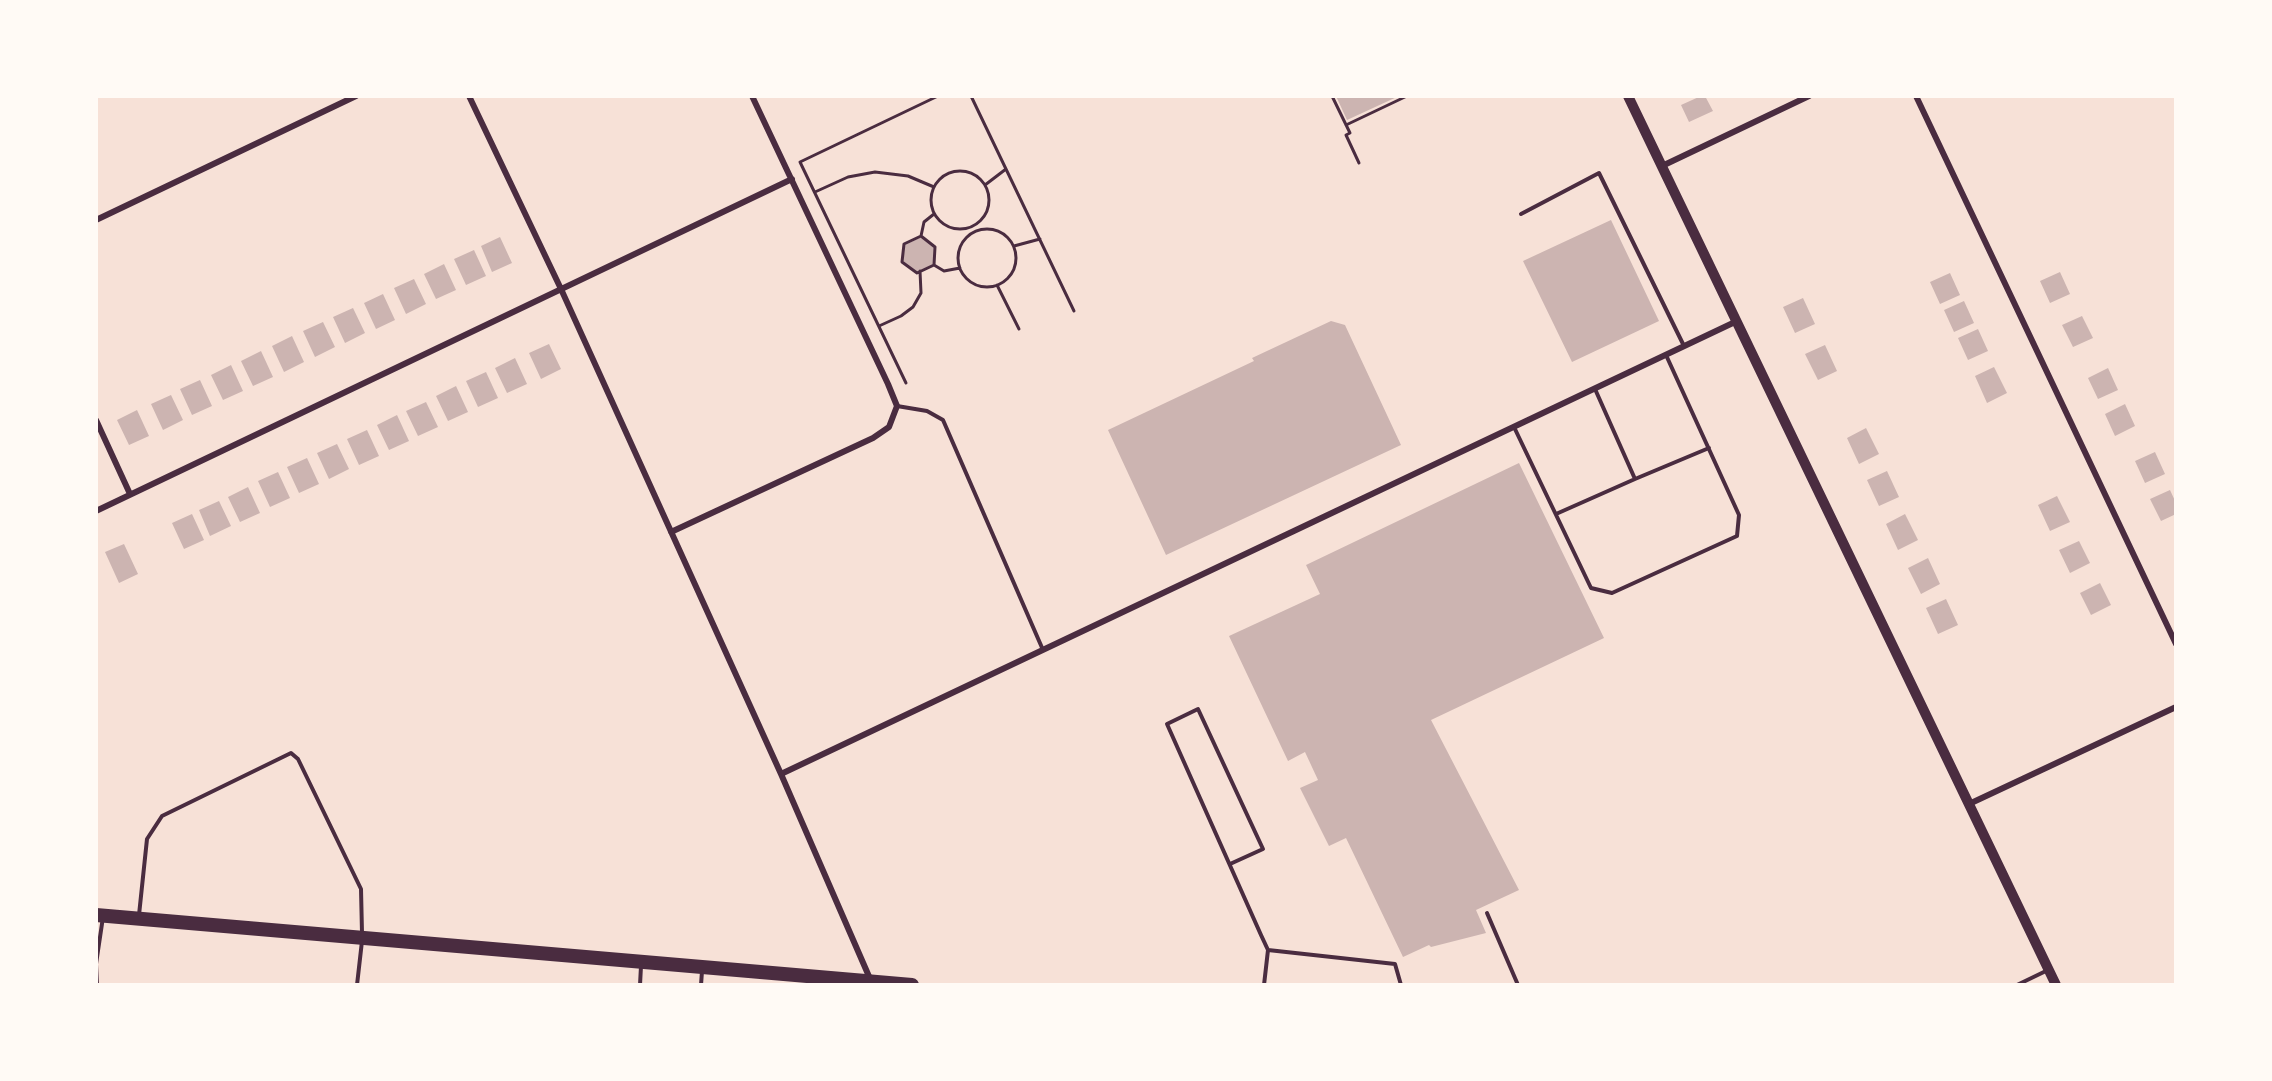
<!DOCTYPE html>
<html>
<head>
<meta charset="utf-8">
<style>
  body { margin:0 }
  #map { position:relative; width:2272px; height:1081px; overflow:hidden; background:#f7e1d7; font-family:"DejaVu Sans",sans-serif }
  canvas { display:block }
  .frame { position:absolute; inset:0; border:98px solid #fffaf5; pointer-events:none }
</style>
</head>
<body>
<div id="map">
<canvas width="2272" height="1081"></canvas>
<div class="frame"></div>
</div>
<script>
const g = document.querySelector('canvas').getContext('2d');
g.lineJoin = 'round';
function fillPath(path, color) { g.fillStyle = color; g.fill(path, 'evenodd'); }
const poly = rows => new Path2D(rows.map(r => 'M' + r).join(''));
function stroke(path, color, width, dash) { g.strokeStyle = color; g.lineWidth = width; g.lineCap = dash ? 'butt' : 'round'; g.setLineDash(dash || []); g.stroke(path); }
fillPath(poly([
  [1336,96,1399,96,1347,120],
  [1701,96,1705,96,1713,111,1689,122,1681,105],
  [1611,220,1659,321,1572,362,1523,261],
  [500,237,512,263,492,272,481,246],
  [921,237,934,247,933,265,917,272,903,262,905,245],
  [474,250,486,276,466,285,454,259],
  [444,264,456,290,436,299,424,274],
  [2060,272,2070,294,2050,303,2040,281],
  [1950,273,1960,295,1940,304,1930,282],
  [414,279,426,304,406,314,394,288],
  [383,294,395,320,376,329,364,303],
  [1803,298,1815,324,1795,333,1783,307],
  [1964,301,1974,323,1954,332,1944,310],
  [353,308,365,333,345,343,333,317],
  [2082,316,2093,338,2073,347,2062,325],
  [1331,321,1345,325,1401,445,1166,555,1108,430,1254,361,1252,358],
  [323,322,335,347,315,357,303,331],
  [1978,329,1988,351,1968,360,1958,338],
  [292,336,304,362,284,372,272,346],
  [549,344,561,369,541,379,529,353],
  [1825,345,1837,371,1818,380,1805,354],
  [261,351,273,377,253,386,241,361],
  [515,358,527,384,507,393,495,368],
  [231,365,243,391,223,400,211,375],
  [1994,367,2007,393,1987,403,1975,376],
  [2108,368,2118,390,2098,399,2088,378],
  [486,372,498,398,478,407,466,381],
  [200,380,212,406,192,415,180,389],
  [456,386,468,412,448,421,436,396],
  [171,395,183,420,163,430,151,404],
  [426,402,438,427,418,436,406,411],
  [2125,404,2135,426,2115,436,2105,414],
  [137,410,149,436,129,445,117,420],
  [397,415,409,441,389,450,377,425],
  [1866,428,1879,454,1859,464,1847,438],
  [367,430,379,456,359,465,347,439],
  [337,444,349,469,329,479,317,453],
  [2155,452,2165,474,2145,483,2135,461],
  [307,458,319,484,299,493,287,467],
  [1519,463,1604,638,1431,720,1519,890,1476,910,1486,933,1431,947,1429,945,1403,957,1346,838,1329,846,1300,788,1318,780,1305,752,1288,761,1229,636,1320,594,1306,565],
  [1887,471,1899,497,1879,506,1867,480],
  [278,472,290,498,270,507,258,481],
  [248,487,260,513,240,522,228,497],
  [2170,490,2176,503,2176,514,2161,521,2150,499],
  [2057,496,2070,522,2050,531,2038,505],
  [219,501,231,526,210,536,199,510],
  [192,514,204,540,184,549,172,523],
  [1905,514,1918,540,1898,550,1886,524],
  [2079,541,2090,563,2070,573,2059,550],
  [124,544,138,574,119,583,105,552],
  [1928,558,1940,584,1921,594,1908,568],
  [2100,583,2111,605,2091,615,2080,593],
  [1946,599,1958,625,1938,634,1926,608]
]), '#ccb4b1');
stroke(poly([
  [971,96,1074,311],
  [1332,96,1350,133,1346,135,1359,163],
  [1346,125,1407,96],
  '931 200a29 29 0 1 1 58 0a29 29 0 1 1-58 0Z',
  [985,185,1006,169],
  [815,192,848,177,875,172,908,176,934,187],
  '958 258a29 29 0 1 1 58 0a29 29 0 1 1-58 0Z',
  [921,236,935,247,934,265,917,273,902,262,904,244,921,236],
  [921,236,924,222,934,214],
  [1014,246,1040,239],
  [934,265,944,271,960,268],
  [997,285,1019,329],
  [879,326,901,316,913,307,921,293,920,271],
  [906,383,800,162,938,96]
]), '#4a2c40', 3);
stroke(poly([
  [1521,214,1599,173,1684,346],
  [897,406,927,411,943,420,1043,650],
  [1514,427,1591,588,1612,593,1737,536,1739,515,1666,355],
  [1635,479,1709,448],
  [1556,514,1635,479,1595,389],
  [1230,864,1263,849,1198,709,1167,724,1261,935,1268,950],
  [1487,913,1518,985],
  [139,915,147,839,162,816,291,753,298,759,361,889,362,933],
  [97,985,96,964,103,917],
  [357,985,362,941],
  [640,985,641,966],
  [701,985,702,971],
  [1264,985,1268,950,1395,964,1401,985],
  [2017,985,2048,970]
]), '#4a2c40', 4);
stroke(poly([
  [469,96,561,289,781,774,871,981],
  [1916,96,2176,644],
  [1662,166,1809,96],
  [96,220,356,96],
  [96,420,130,494],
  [96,511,792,179],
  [671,532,873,438,889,427,897,406,888,384,752,96],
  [781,774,1735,322],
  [1969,804,2176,707]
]), '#4a2c40', 6);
stroke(poly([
  [1628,96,2056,985]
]), '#4a2c40', 10);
stroke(poly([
  [96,915,912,985]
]), '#4a2c40', 14);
</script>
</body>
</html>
